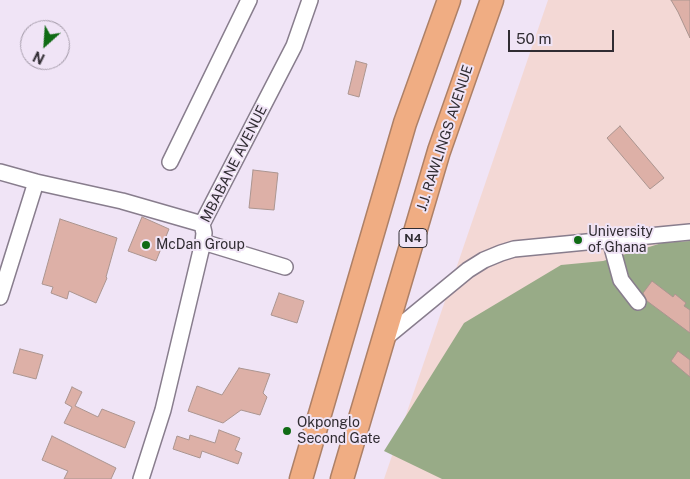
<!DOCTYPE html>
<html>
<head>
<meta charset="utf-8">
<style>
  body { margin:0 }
  #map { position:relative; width:690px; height:479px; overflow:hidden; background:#f0e4f6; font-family:"Public Sans",sans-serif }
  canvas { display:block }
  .north { position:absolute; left:20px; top:20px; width:50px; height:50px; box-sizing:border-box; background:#f0e4f6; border:1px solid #a39aa8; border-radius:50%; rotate:206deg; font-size:14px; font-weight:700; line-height:20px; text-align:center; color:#302c32 }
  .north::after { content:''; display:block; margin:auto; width:18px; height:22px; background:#106b15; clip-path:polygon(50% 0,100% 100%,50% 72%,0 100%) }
  .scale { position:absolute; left:508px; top:30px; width:106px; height:22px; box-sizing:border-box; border:2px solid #302c32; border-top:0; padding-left:6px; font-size:15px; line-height:18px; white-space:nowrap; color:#302c32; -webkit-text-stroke:4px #f0e4f6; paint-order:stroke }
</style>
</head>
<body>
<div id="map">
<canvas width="690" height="479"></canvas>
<div class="north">N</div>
<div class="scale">50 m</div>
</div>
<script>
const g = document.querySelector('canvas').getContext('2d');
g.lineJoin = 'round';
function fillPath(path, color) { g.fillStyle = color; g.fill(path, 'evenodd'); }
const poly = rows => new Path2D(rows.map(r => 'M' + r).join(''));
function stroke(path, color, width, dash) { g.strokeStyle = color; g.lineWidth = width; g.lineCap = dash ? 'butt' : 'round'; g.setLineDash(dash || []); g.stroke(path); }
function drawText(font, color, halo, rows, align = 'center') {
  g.font = font + ' "Public Sans",sans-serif'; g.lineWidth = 4; g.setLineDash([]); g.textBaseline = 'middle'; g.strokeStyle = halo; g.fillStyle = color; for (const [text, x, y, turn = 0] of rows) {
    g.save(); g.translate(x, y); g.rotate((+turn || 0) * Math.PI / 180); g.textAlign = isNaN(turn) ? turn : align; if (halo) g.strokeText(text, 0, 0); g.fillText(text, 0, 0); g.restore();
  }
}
fillPath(poly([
  [548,0,690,0,690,479,384,479]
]), '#f3d8d5');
fillPath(poly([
  [690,241,690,479,442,479,384,451,464,323,561,265,603,261,662,243]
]), '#98ab87');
const building = poly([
  [671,0,690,0,690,38,678,12,671,0],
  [356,61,367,64,359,97,348,94,356,61],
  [620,126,664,178,650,189,607,138,620,126],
  [253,170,278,173,274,210,249,208,253,170],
  [142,217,169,229,156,261,128,251,142,217],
  [60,219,117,238,106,277,107,278,96,303,69,291,67,299,51,293,53,287,42,284,60,219],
  [652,281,673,297,675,294,686,303,684,306,690,310,690,333,647,301,643,293,652,281],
  [279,293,304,301,297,323,271,315,279,293],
  [20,349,43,355,36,379,13,373,20,349],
  [678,351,690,360,690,377,671,361,678,351],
  [239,368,270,374,263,393,267,397,260,415,241,410,223,423,188,411,197,386,222,395,239,368],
  [72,387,82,392,75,406,98,417,102,409,135,422,125,448,64,423,72,407,65,403,72,387],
  [219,430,240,438,235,450,242,453,238,464,202,451,200,458,173,449,177,436,189,440,190,435,215,443,219,430],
  [52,436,116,468,111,479,64,479,68,471,42,460,52,436]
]);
fillPath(building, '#ddb0a7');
stroke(building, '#ab9590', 1);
const minor = poly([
  [170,162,249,0],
  [0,172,36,182,122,201,202,224],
  [610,240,621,280,638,302],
  [203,242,285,267],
  [0,297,36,182],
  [384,339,468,270,484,260,501,253,514,249,690,232],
  [141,479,163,410,203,242,204,233,202,224,294,46,310,0]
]);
const highway = poly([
  [301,479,405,123,449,0],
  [342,479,439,151,492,0]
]);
stroke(minor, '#887d8d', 18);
stroke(highway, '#ad8067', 25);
stroke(minor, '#fff', 15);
stroke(highway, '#f0ad83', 22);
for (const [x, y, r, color] of [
  [578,240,5,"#106b15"],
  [146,245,5,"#106b15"],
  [287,431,5,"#106b15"]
]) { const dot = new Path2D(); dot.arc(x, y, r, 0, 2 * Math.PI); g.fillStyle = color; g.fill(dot); stroke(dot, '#f0e4f6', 2); }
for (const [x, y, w] of [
  [413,238,28]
]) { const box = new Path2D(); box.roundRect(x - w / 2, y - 9.5, w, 19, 4); g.fillStyle = '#f0e4f6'; g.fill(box); stroke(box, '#302c32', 1); }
drawText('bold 12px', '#302c32', null, [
  ["N4",413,238]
]);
drawText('14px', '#302c32', '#f0e4f6', [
  ["J.J. RAWLINGS AVENUE",445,138,-72],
  ["MBABANE AVENUE",234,164,-63]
]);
drawText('14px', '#302c32', '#f0e4f6', [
  ["University",588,232],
  ["of Ghana",588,248],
  ["McDan Group",156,245],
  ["Okponglo",297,423],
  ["Second Gate",297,439]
], 'left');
</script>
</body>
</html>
